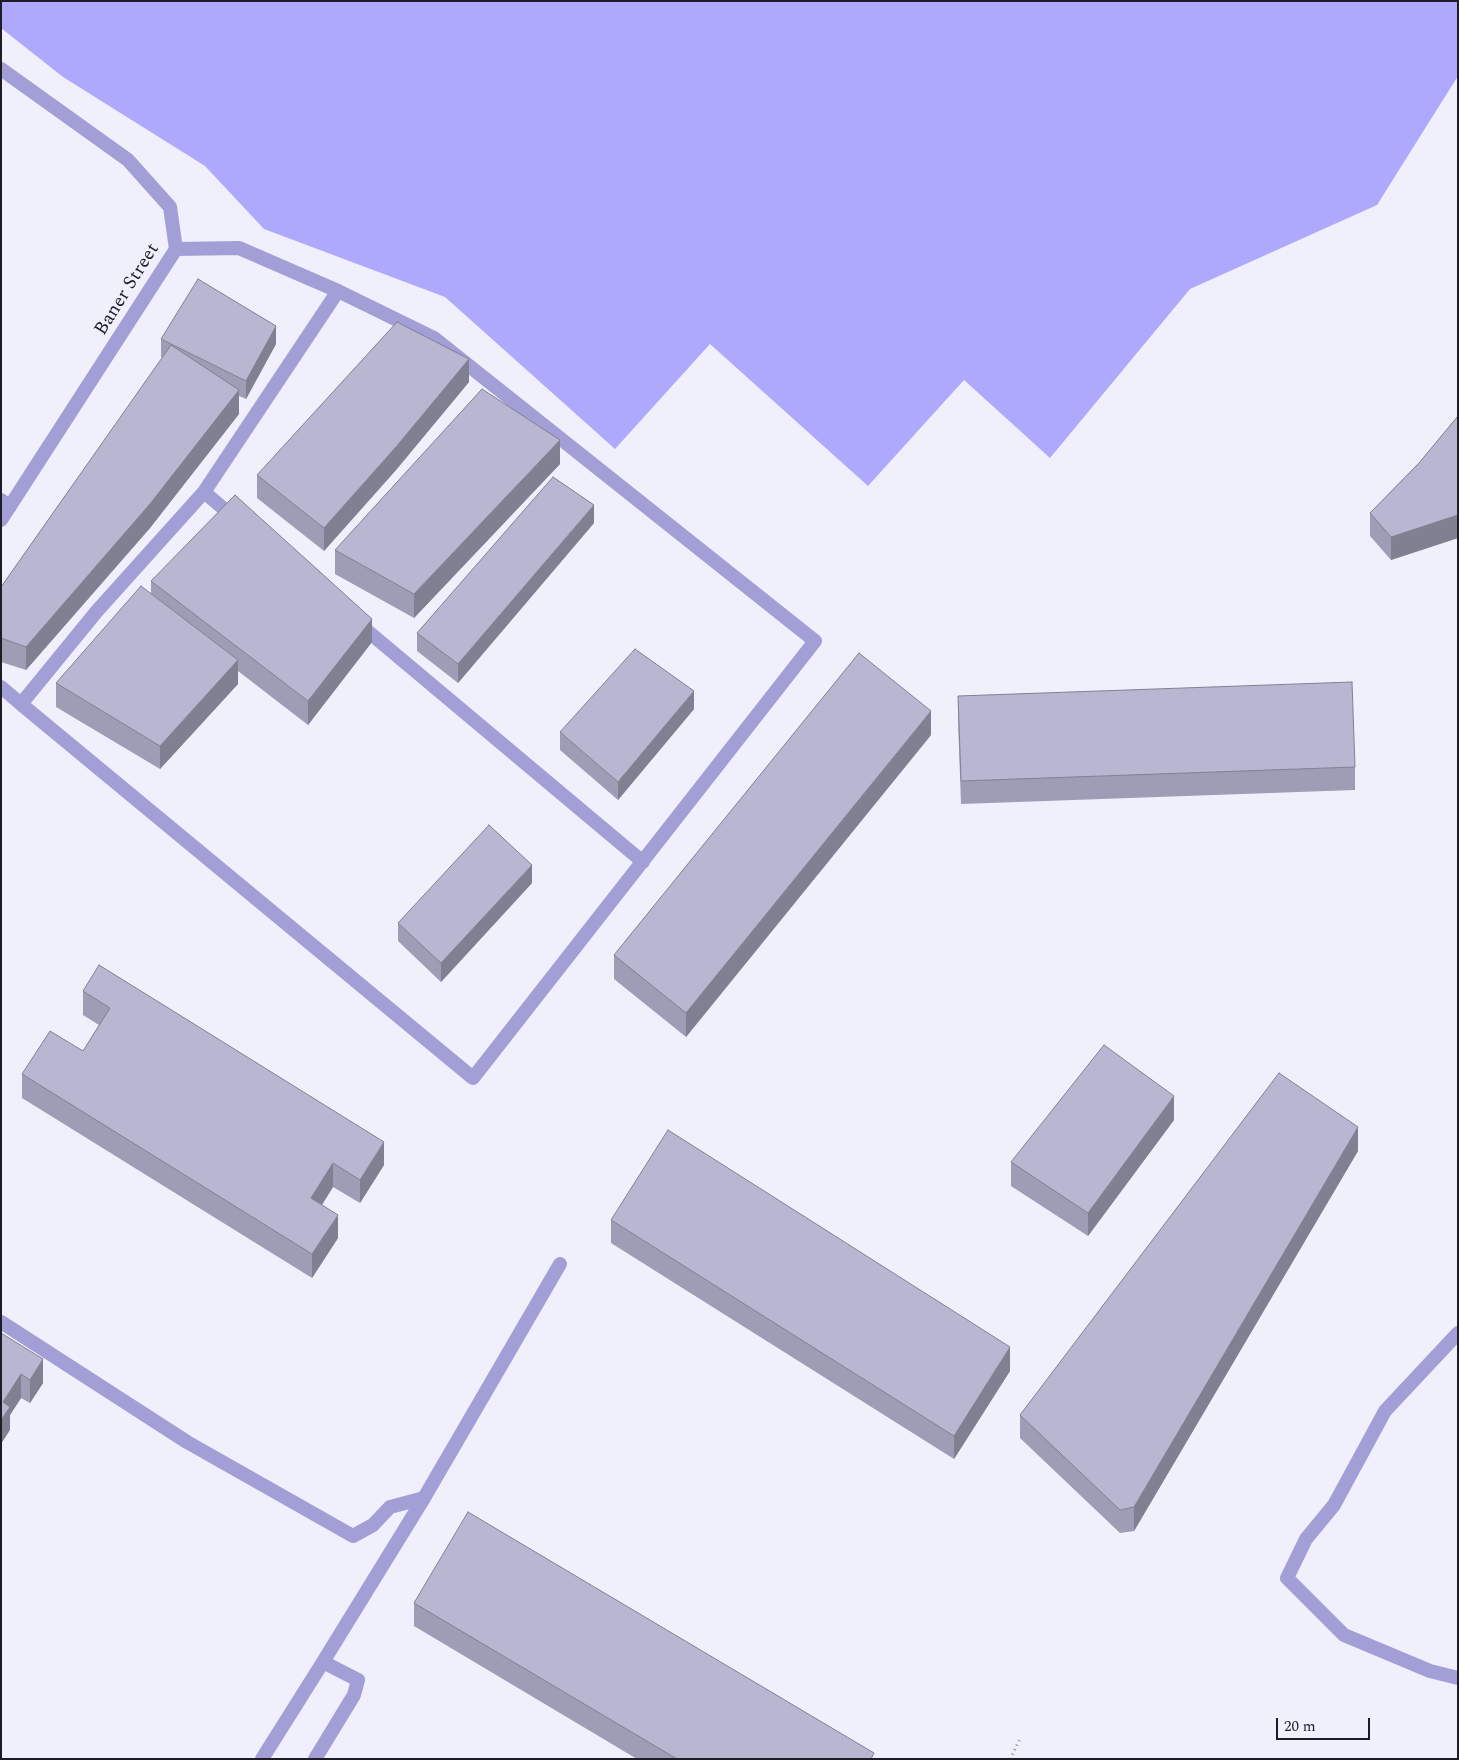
<!DOCTYPE html>
<html>
<head>
<meta charset="utf-8">
<style>
  body { margin:0 }
  #map { position:relative; width:1459px; height:1760px; overflow:hidden; background:#f0f0fc; font-family:Spectral,serif }
  canvas { display:block }
  .frame { position:absolute; inset:0; border:2px solid #1e1d27; pointer-events:none }
  .scale { position:absolute; left:1276px; top:1718px; width:94px; height:22px; box-sizing:border-box; border:2px solid #1e1d27; border-top:0; padding-left:6px; font-size:15px; line-height:18px; white-space:nowrap; color:#1e1d27; -webkit-text-stroke:4px #f0f0fc; paint-order:stroke }
</style>
</head>
<body>
<div id="map">
<canvas width="1459" height="1760"></canvas>
<div class="frame"></div>
<div class="scale">20 m</div>
</div>
<script>
const g = document.querySelector('canvas').getContext('2d');
g.lineJoin = 'round';
function fillPath(path, color) { g.fillStyle = color; g.fill(path, 'evenodd'); }
const poly = rows => new Path2D(rows.map(r => 'M' + r).join(''));
function stroke(path, color, width, dash) { g.strokeStyle = color; g.lineWidth = width; g.lineCap = dash ? 'butt' : 'round'; g.setLineDash(dash || []); g.stroke(path); }
function drawText(font, color, halo, rows, align = 'center') {
  g.font = font + ' Spectral,serif'; g.lineWidth = 4; g.setLineDash([]); g.textBaseline = 'middle'; g.strokeStyle = halo; g.fillStyle = color; for (const [text, x, y, turn = 0] of rows) {
    g.save(); g.translate(x, y); g.rotate((+turn || 0) * Math.PI / 180); g.textAlign = isNaN(turn) ? turn : align; if (halo) g.strokeText(text, 0, 0); g.fillText(text, 0, 0); g.restore();
  }
}
fillPath(poly([
  [1,1,1458,1,1458,76,1377,205,1190,289,1050,458,964,380,868,486,710,344,615,449,445,297,264,229,205,166,63,77,1,28]
]), '#afa9fd');
stroke(poly([
  [1010,1759,1021,1737]
]), '#90909b', 3, [1, 4]);
stroke(poly([
  [176,249,239,248,338,291,434,338,815,641,473,1078,21,704,97,611,204,492,338,291],
  [204,492,237,520],
  [1,500,10,506],
  [358,623,643,862],
  [1,687,21,704],
  [1,1322,187,1442,353,1536,373,1525,390,1507,424,1498],
  [1458,1333,1385,1411,1334,1505,1306,1539,1287,1578,1344,1635,1430,1671,1458,1678],
  [262,1759,323,1662,424,1498,560,1264],
  [315,1759,354,1695,358,1680,323,1662]
]), '#a29ed6', 14);
stroke(poly([
  [1,69,128,160,170,207,176,249,1,520]
]), '#a29ed6', 14);
fillPath(poly([
  [161,339,276,344,246,399,239,396,239,414,150,528,26,670,1,662,1,587,163,358,161,357],
  [469,382,396,470,324,551,257,498,257,475],
  [1458,416,1458,538,1391,560,1370,536,1370,513,1419,463],
  [560,464,414,618,335,574,335,550],
  [594,523,458,683,417,651,417,633],
  [151,581,372,642,308,725,238,671,238,684,160,769,56,707,56,683,151,594],
  [958,696,1355,767,1355,790,961,804,958,719],
  [694,709,618,800,560,750,560,732],
  [931,735,686,1037,614,979,614,955],
  [532,883,441,982,398,941,398,923],
  [83,991,384,1165,360,1203,333,1187,322,1205,338,1238,312,1278,22,1098,22,1074,83,1051,99,1025,83,1015],
  [1174,1120,1088,1236,1011,1186,1011,1162],
  [1358,1151,1134,1531,1120,1533,1020,1438,1020,1415],
  [611,1220,1010,1371,954,1459,611,1243],
  [1,1333,43,1383,30,1403,21,1398,10,1415,10,1430],
  [414,1603,874,1759,637,1759,414,1626]
]), '#9e9db5');
fillPath(poly([
  [276,326,276,344,246,399,246,381],
  [469,359,469,382,396,470,324,551,324,528],
  [239,390,239,414,150,528,26,670,26,647],
  [560,440,560,464,414,618,414,594],
  [594,505,594,523,458,683,458,664],
  [1458,515,1458,538,1391,560,1391,537],
  [372,619,372,642,308,725,308,701],
  [238,660,238,684,160,769,160,746],
  [694,691,694,709,618,800,618,782],
  [931,711,931,735,686,1037,686,1013],
  [532,865,532,883,441,982,441,963],
  [1174,1096,1174,1120,1088,1236,1088,1213],
  [1358,1127,1358,1151,1134,1531,1134,1507],
  [384,1142,384,1165,360,1203,360,1180],
  [333,1163,333,1187,311,1222,311,1198],
  [338,1215,338,1238,312,1278,312,1254],
  [1010,1347,1010,1371,954,1459,954,1436],
  [43,1359,43,1383,30,1403,30,1380],
  [21,1374,21,1398,10,1415,10,1430,1,1444,1,1420,3,1402]
]), '#818093');
const building = poly([
  [198,279,276,326,246,381,161,339,198,279],
  [397,322,469,359,396,447,324,528,257,475,397,322],
  [171,345,239,390,150,504,26,647,1,638,1,587,171,345],
  [482,389,560,440,414,594,335,550,482,389],
  [1458,416,1458,515,1391,537,1370,513,1419,463,1458,416],
  [553,477,594,505,458,664,417,633,553,477],
  [235,495,372,619,308,701,151,581,235,495],
  [141,586,238,660,160,746,56,683,141,586],
  [635,649,694,691,618,782,560,732,635,649],
  [859,653,931,711,686,1013,614,955,859,653],
  [1352,682,1355,767,961,781,958,696,1352,682],
  [489,825,532,865,441,963,398,923,489,825],
  [99,965,384,1142,360,1180,333,1163,311,1198,338,1215,312,1254,22,1074,50,1031,83,1051,110,1008,83,991,99,965],
  [1104,1045,1174,1096,1088,1213,1011,1162,1104,1045],
  [1279,1073,1358,1127,1134,1507,1120,1510,1020,1415,1279,1073],
  [668,1130,1010,1347,954,1436,611,1220,668,1130],
  [1,1333,43,1359,30,1380,21,1374,3,1402,10,1407,1,1420,1,1333],
  [468,1512,874,1753,871,1759,677,1759,414,1603,468,1512]
]);
fillPath(building, '#b8b7d2');
stroke(building, '#818093', 1);
drawText('19px', '#1e1d27', '#f0f0fc', [
  ["Baner Street",128,290,-58]
]);
</script>
</body>
</html>
